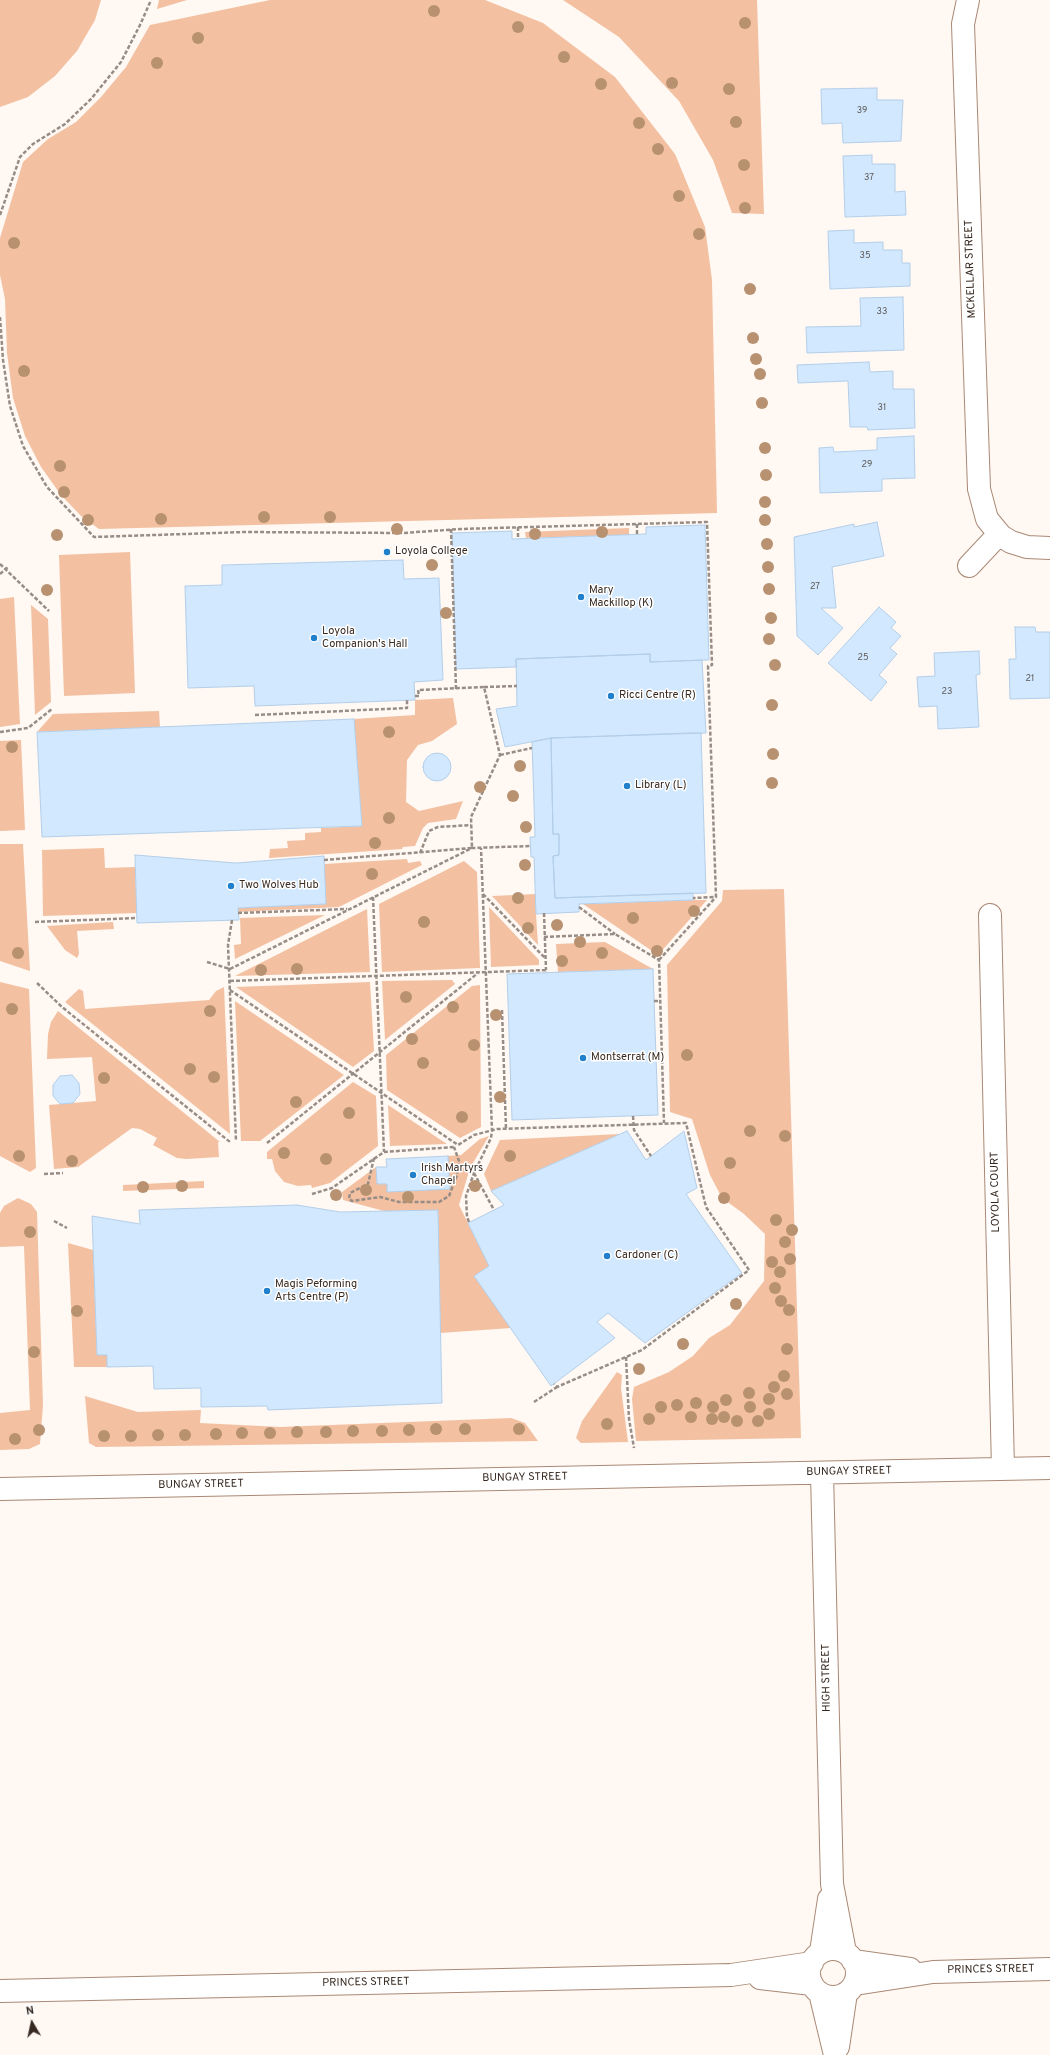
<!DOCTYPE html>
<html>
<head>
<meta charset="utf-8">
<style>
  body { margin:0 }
  #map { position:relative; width:1050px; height:2055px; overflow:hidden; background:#fff8f3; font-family:Overpass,sans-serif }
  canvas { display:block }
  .north { position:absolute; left:12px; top:2003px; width:40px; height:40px; -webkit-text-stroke:3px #fff; paint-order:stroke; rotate:351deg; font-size:11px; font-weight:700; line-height:16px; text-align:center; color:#362921 }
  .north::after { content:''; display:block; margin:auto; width:14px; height:18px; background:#362921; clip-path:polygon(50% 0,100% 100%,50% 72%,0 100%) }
</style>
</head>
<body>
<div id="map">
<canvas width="1050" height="2055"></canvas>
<div class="north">N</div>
</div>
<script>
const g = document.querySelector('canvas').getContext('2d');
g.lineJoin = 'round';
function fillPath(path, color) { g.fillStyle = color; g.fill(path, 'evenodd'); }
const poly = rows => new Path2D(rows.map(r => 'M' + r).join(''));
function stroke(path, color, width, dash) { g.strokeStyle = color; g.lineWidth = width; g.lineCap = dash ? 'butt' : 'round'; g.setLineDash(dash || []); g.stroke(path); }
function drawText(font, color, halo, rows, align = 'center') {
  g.font = font + ' Overpass,sans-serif'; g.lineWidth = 3; g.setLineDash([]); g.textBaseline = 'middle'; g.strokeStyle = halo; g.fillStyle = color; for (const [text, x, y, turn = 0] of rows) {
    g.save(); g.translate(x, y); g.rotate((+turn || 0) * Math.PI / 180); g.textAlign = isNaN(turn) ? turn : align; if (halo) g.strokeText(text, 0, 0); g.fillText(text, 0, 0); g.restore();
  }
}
fillPath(poly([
  [0,0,101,0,95,20,77,51,55,76,28,97,0,107],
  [159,0,187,0,157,9],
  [270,0,485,0,543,23,615,77,675,154,705,227,712,280,717,513,99,529,81,516,61,495,41,467,25,436,13,398,7,353,5,299,0,275,0,238,23,162,48,139,76,122,101,97,126,67,150,25],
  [563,0,757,0,764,214,732,213,713,160,679,101,619,37],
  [629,528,629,535,526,538,525,532],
  [130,552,135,693,64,696,59,555],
  [14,597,20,724,0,727,0,599],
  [31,605,48,619,51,702,35,715],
  [453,698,457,724,432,741,418,745,407,760,406,802,419,811,463,801,456,819,428,823,423,828,415,846,403,847,402,849,269,858,270,849,288,848,287,841,305,840,305,833,321,832,321,828,362,826,354,719,415,715,415,700],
  [159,711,160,727,37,732,53,714],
  [21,740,25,830,0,831,0,741],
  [0,844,23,844,30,971,0,961],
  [104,848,105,868,135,867,137,913,43,916,42,850],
  [407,859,408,863,420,861,422,865,339,907,238,912,238,908,326,904,324,864],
  [464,861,477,872,480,968,382,972,379,904],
  [784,889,801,1438,636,1441,632,1399,634,1387,669,1372,693,1356,709,1338,730,1325,764,1281,765,1234,744,1214,722,1198,710,1175,692,1119,670,1112,667,965,722,901,723,890],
  [536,894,536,914,538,945,492,896],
  [693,900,707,900,658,955,583,904],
  [489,907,539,960,539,965,491,967],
  [367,909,370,972,235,976],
  [325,915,235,959,234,945,241,944,240,918],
  [113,922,114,929,77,931,79,954,77,958,65,950,47,926],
  [605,942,653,969,558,972,556,944],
  [452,980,455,984,385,1040,382,981],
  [0,982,29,989,36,1168,30,1172,0,1156],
  [370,982,374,1051,353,1067,236,987],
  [480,985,481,1127,460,1138,387,1090,386,1055,472,986],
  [224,987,230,1134,65,1002,79,989,83,991,85,1009,209,1000,216,991],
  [235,1001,344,1075,260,1141,241,1141],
  [58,1011,220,1142,218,1142,219,1157,186,1159,177,1158,153,1145,157,1138,140,1129,132,1128,78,1167,54,1169,49,1105,96,1101,92,1057,47,1059,48,1034,51,1022],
  [353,1082,376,1096,378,1146,330,1183,312,1188,311,1185,298,1186,284,1182,275,1171,272,1159,267,1159,267,1152],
  [388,1105,447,1144,390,1146],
  [620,1134,491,1191,484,1174,500,1140],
  [489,1136,470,1168,459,1205,489,1266,474,1276,511,1328,440,1333,438,1210,384,1211,343,1200,342,1192,376,1167,377,1184,387,1184,388,1192,449,1189,448,1156,461,1155,480,1139],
  [204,1181,204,1188,123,1191,123,1185],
  [18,1198,31,1204,37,1212,43,1405,40,1444,29,1449,0,1450,0,1413,30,1410,24,1246,0,1247,0,1213,4,1206],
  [68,1243,93,1250,97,1355,107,1355,107,1367,74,1367],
  [617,1372,622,1375,621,1388,628,1442,581,1443,576,1438,582,1421],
  [85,1396,138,1412,201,1410,200,1423,280,1427,511,1418,525,1423,538,1441,96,1447,89,1443]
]), '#f3c1a1');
const building = poly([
  [877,88,877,100,903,100,901,141,843,143,842,123,822,124,821,89,877,88],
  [872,155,872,164,895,164,895,192,905,191,906,215,845,217,843,156,872,155],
  [854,230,854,243,883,242,883,250,902,250,902,263,910,263,910,286,830,289,828,231,854,230],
  [903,297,904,350,807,353,806,327,861,326,860,298,903,297],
  [869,362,870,372,893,371,893,389,914,389,915,428,868,430,867,427,850,427,848,381,798,383,797,365,869,362],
  [914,436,915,478,882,479,882,491,820,493,819,448,833,447,834,452,877,450,877,438,914,436],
  [877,522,884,556,832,567,836,608,821,608,843,628,818,655,797,636,794,537,854,524,854,527,877,522],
  [705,525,709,660,650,662,650,654,516,659,516,667,456,669,452,533,512,531,512,539,646,534,646,527,705,525],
  [403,560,404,579,439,578,443,680,414,682,415,700,255,706,254,686,188,688,185,586,222,585,222,565,403,560],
  [879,607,896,622,891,628,901,636,890,648,897,654,879,675,887,682,871,701,828,663,879,607],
  [1015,627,1035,627,1036,632,1050,632,1050,698,1010,699,1009,659,1016,659,1015,627],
  [979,651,980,674,976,675,979,727,938,729,937,706,919,707,917,677,935,676,934,653,979,651],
  [650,654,650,662,702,660,706,733,551,738,505,747,496,709,517,706,516,659,650,654],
  [354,719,362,826,42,837,37,732,354,719],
  [689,733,701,733,706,893,555,898,553,856,559,855,559,834,553,834,551,738,689,733],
  [551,738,553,834,559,834,559,855,553,856,555,898,693,893,693,900,579,904,579,912,536,914,534,857,531,857,530,837,535,837,532,742,551,738],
  '423 767a14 14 0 1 1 28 0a14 14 0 1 1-28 0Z',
  [135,855,236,863,324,856,326,904,238,908,239,920,137,923,135,855],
  [653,969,658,1115,512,1120,507,974,653,969],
  [72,1075,79,1083,80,1094,73,1103,60,1104,53,1096,53,1085,60,1076,72,1075],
  [627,1131,646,1160,684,1131,697,1188,686,1194,742,1273,645,1343,608,1313,597,1322,615,1338,551,1386,474,1276,489,1266,468,1223,504,1205,491,1191,627,1131],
  [448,1156,450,1189,387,1192,387,1184,377,1184,376,1167,387,1167,386,1159,448,1156],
  [297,1205,340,1212,438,1210,442,1403,268,1410,267,1406,201,1407,201,1388,154,1389,153,1366,107,1367,107,1355,97,1355,92,1216,140,1224,139,1210,297,1205]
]);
fillPath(building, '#d1e8fe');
stroke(building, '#b3cee9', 1);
const minor = poly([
  [968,0,963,24,979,489,987,519,1001,536,1011,542,1027,547,1050,548],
  [969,566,999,534],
  [990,915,1003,1469],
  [822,1473,832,1884,845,1952],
  [0,1489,1050,1468],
  '809 1973a24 24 0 1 1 48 0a24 24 0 1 1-48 0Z',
  [821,1952,829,1899],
  [853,1961,910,1969],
  [760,1978,812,1984],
  [855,1984,933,1972,1050,1969],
  [0,1991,731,1975,812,1963],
  [820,1993,835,2055],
  [838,2047,846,1993]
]);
stroke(minor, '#a98975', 24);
stroke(poly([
  [0,215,20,157,33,144,65,124,91,99,121,62,140,25,151,0],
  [0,317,3,360,10,406,23,446,47,487,94,537,245,532,403,533,460,529,707,522,712,665,708,666,716,897,693,898],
  [637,524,637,535],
  [518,527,518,539],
  [451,529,456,689],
  [0,564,49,611],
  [0,574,9,566],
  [484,687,517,686],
  [255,715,407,708,407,700],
  [0,732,28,728,52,709],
  [500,755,532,748],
  [420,853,429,831,438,827,471,825],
  [324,860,472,848,471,817,500,755,484,687,418,690,419,696,414,696],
  [483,894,545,958],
  [373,897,384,1152],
  [579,907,615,934],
  [238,913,347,909],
  [544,913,546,970],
  [232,920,228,945,236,1141],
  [35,922,137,918],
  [544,937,615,934,659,960,664,1123],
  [659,960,715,898],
  [207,962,230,969,472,848,531,846],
  [230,981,546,970,546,972],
  [37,983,62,1007,230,1142],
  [230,990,458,1145,474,1135,497,1129,686,1123,706,1207,749,1270,642,1350,557,1387,554,1384],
  [654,1001,661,1001],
  [502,1010,506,1129],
  [633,1116,634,1130,651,1156],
  [267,1143,478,973],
  [374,1158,368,1184,350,1193,349,1199,352,1201,380,1197,399,1202,439,1202,449,1196,457,1175,459,1161,454,1147],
  [474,1173,494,1210],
  [44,1174,63,1173],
  [312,1194,332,1188,384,1152,454,1147],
  [54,1221,67,1228],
  [469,1222,467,1217,466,1196,474,1173,491,1138,492,1131,481,848],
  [626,1357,629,1419,634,1448],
  [534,1402,557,1387]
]), '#978d86', 2.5, [4, 2]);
stroke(minor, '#fff', 22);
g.fillStyle = '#b79170';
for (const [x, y] of [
  [434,11],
  [745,23],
  [518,27],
  [198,38],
  [564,57],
  [157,63],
  [672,83],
  [601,84],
  [729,89],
  [736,122],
  [639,123],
  [658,149],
  [744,165],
  [679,196],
  [745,208],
  [699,234],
  [14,243],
  [750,289],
  [753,338],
  [756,359],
  [24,371],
  [760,374],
  [762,403],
  [765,448],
  [60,466],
  [766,475],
  [64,492],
  [765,502],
  [264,517],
  [330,517],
  [161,519],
  [88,520],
  [765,520],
  [397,529],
  [602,532],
  [535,534],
  [57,535],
  [767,544],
  [432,565],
  [768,567],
  [769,589],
  [47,590],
  [446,613],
  [771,618],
  [769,639],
  [775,665],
  [772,705],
  [389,732],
  [12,747],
  [773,754],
  [520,766],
  [772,783],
  [480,787],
  [513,796],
  [389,818],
  [526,827],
  [375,843],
  [525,865],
  [372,874],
  [518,898],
  [694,911],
  [633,918],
  [424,922],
  [557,925],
  [528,928],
  [580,942],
  [657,951],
  [18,953],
  [602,953],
  [562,961],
  [297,969],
  [261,970],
  [406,997],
  [453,1007],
  [12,1009],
  [210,1011],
  [496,1015],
  [412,1039],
  [474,1045],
  [687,1055],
  [423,1063],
  [190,1069],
  [214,1077],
  [104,1078],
  [500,1097],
  [296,1102],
  [349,1113],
  [462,1117],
  [750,1131],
  [785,1136],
  [284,1153],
  [19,1156],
  [510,1156],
  [326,1159],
  [72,1161],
  [730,1163],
  [182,1186],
  [475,1186],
  [143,1187],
  [366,1190],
  [336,1195],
  [408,1197],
  [724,1198],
  [776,1220],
  [792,1230],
  [30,1232],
  [785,1242],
  [790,1259],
  [772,1262],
  [780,1272],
  [775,1288],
  [781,1301],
  [736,1304],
  [789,1310],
  [77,1311],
  [683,1344],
  [787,1349],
  [34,1352],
  [639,1369],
  [784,1376],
  [774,1387],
  [749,1393],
  [787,1394],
  [769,1399],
  [726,1400],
  [696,1403],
  [677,1405],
  [661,1407],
  [713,1407],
  [750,1407],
  [769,1414],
  [691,1417],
  [724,1417],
  [649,1419],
  [712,1419],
  [737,1421],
  [758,1421],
  [607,1424],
  [436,1429],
  [465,1429],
  [519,1429],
  [39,1430],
  [409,1430],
  [353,1431],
  [382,1431],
  [297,1432],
  [326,1432],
  [242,1433],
  [270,1433],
  [216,1434],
  [158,1435],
  [185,1435],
  [104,1436],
  [131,1436],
  [15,1439]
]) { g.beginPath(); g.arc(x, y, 6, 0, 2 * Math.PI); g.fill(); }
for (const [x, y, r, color] of [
  [387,552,4,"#2080cc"],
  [581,597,4,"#2080cc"],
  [314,638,4,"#2080cc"],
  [611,696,4,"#2080cc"],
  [627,786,4,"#2080cc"],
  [231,886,4,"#2080cc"],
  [583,1058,4,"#2080cc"],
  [413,1175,4,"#2080cc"],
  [607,1256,4,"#2080cc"],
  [267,1291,4,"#2080cc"]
]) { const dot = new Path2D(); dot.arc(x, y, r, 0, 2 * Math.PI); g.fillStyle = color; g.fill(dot); stroke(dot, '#fff', 1.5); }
drawText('9px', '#5d5958', null, [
  ["39",862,111],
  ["37",869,178],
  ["35",865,256],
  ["33",882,312],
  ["31",882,408],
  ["29",867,465],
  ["27",815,587],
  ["25",863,658],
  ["21",1030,679],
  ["23",947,692]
]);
drawText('11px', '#362921', '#fff', [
  ["MCKELLAR STREET",971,269,-92],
  ["LOYOLA COURT",996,1192,-91],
  ["BUNGAY STREET",849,1472,-1],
  ["BUNGAY STREET",525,1478,-1],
  ["BUNGAY STREET",201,1485,-1],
  ["HIGH STREET",827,1678,-91],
  ["PRINCES STREET",991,1970,-1],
  ["PRINCES STREET",366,1983,-1]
]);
drawText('11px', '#362921', '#fff', [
  ["Loyola College",395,552],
  ["Mary",589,591],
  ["Mackillop (K)",589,604],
  ["Loyola",322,632],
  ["Companion's Hall",322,645],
  ["Ricci Centre (R)",619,696],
  ["Library (L)",635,786],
  ["Two Wolves Hub",239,886],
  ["Montserrat (M)",591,1058],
  ["Irish Martyrs",421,1169],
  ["Chapel",421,1182],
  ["Cardoner (C)",615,1256],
  ["Magis Peforming",275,1285],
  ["Arts Centre (P)",275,1298]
], 'left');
</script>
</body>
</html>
